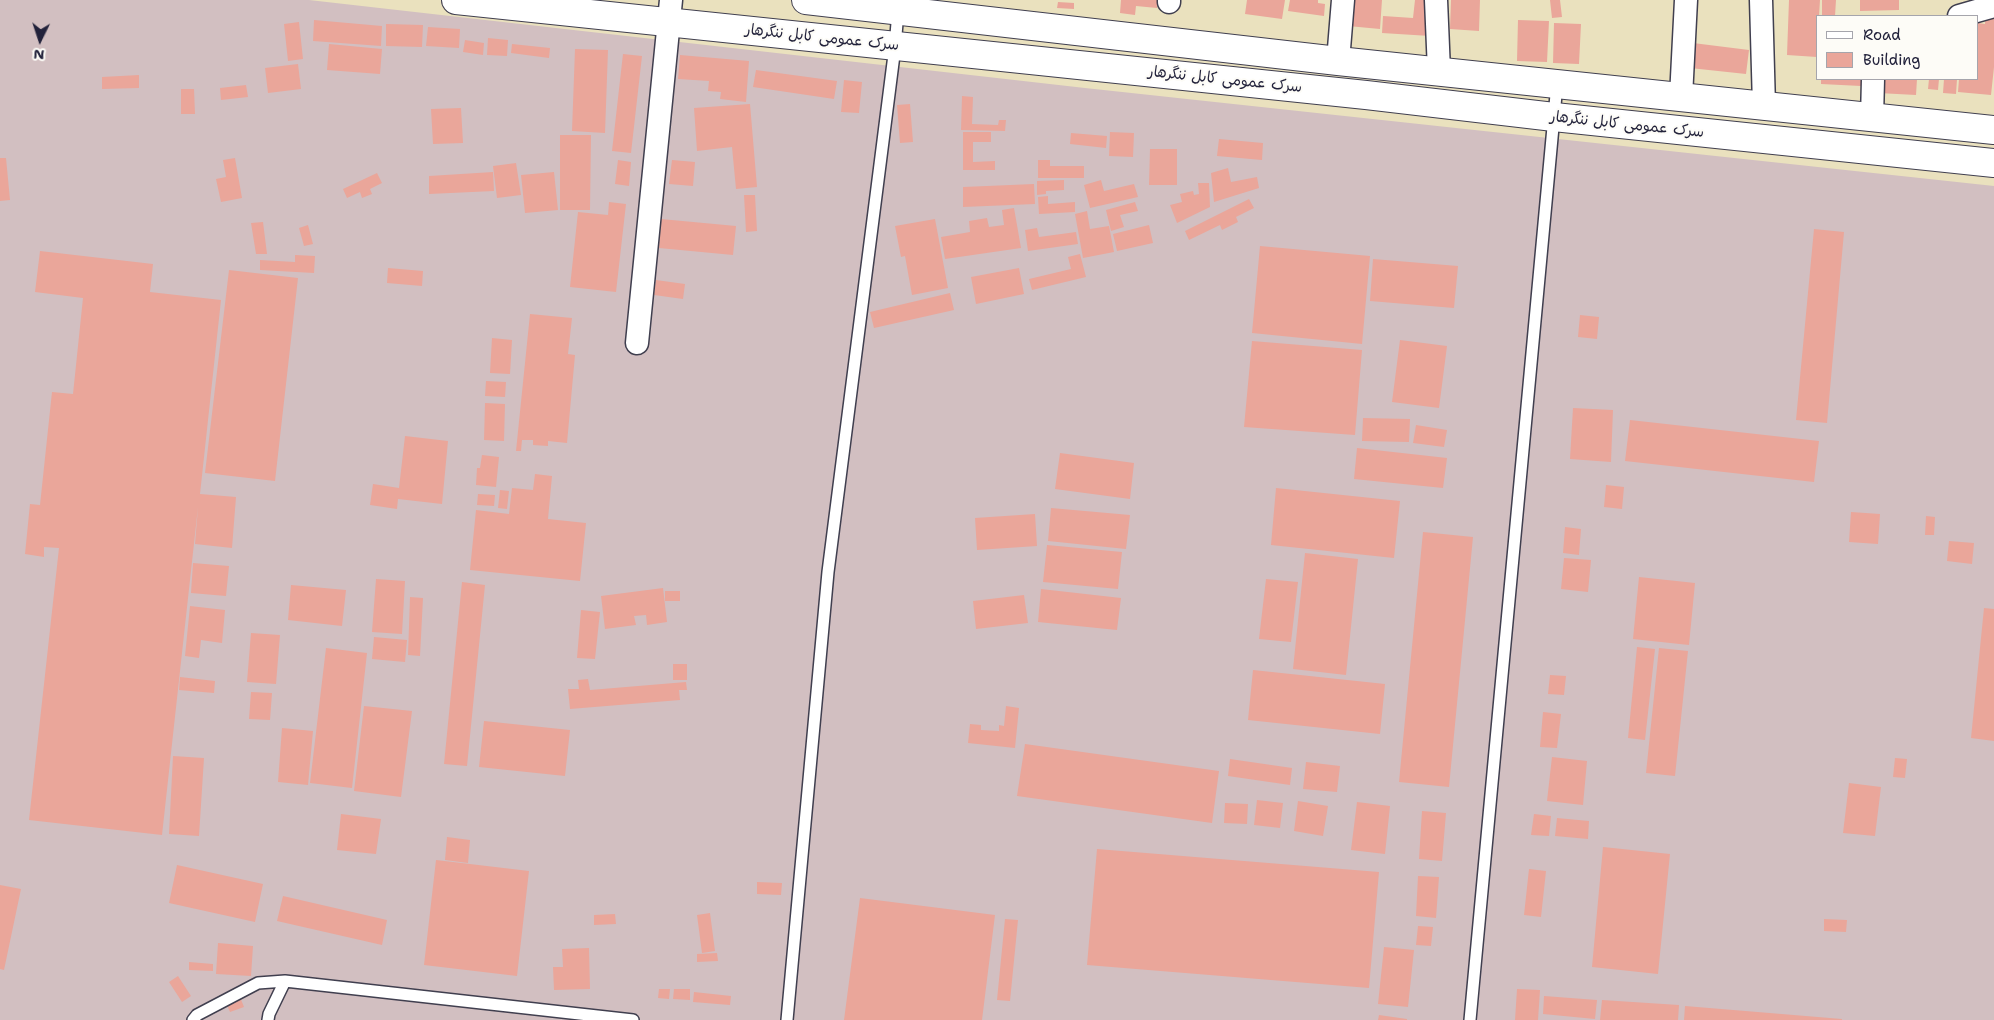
<!DOCTYPE html>
<html>
<head>
<meta charset="utf-8">
<style>
  body { margin:0 }
  #map { position:relative; width:1994px; height:1020px; overflow:hidden; background:#eae1be; font-family:"Shantell Sans",sans-serif }
  canvas { display:block }
  .legend { position:absolute; left:1816px; top:15px; width:162px; height:65px; box-sizing:border-box; background:#fdfcf7; border:1px solid #a5a5ac; margin:0; padding:6px 9px; list-style:none; font-size:15px; color:#22223b }
  .legend li { display:flex; align-items:center; gap:10px; height:25px }
  .legend b { width:25px; border:1px solid #a5a5ac }
  .north { position:absolute; left:15px; top:15px; width:50px; height:50px; -webkit-text-stroke:4px #fdfcf7; paint-order:stroke; rotate:184deg; font-size:14px; font-weight:700; line-height:20px; text-align:center; color:#22223b }
  .north::after { content:''; display:block; margin:auto; width:18px; height:22px; background:#22223b; clip-path:polygon(50% 0,100% 100%,50% 72%,0 100%) }
</style>
</head>
<body>
<div id="map">
<canvas width="1994" height="1020"></canvas>
<ul class="legend">
<li><b style="height:6px;background:#fff"></b>Road</li>
<li><b style="height:14px;background:#eaa69a"></b>Building</li>
</ul>
<div class="north">N</div>
</div>
<script>
const g = document.querySelector('canvas').getContext('2d');
g.lineJoin = 'round';
function fillPath(path, color) { g.fillStyle = color; g.fill(path, 'evenodd'); }
const poly = rows => new Path2D(rows.map(r => 'M' + r).join(''));
function stroke(path, color, width, dash) { g.strokeStyle = color; g.lineWidth = width; g.lineCap = dash ? 'butt' : 'round'; g.setLineDash(dash || []); g.stroke(path); }
function drawText(font, color, halo, rows, align = 'center') {
  g.font = font + ' "Shantell Sans","Playpen Sans Arabic",sans-serif'; g.lineWidth = 4; g.setLineDash([]); g.textBaseline = 'middle'; g.strokeStyle = halo; g.fillStyle = color; for (const [text, x, y, turn = 0] of rows) {
    g.save(); g.translate(x, y); g.rotate((+turn || 0) * Math.PI / 180); g.textAlign = isNaN(turn) ? turn : align; if (halo) g.strokeText(text, 0, 0); g.fillText(text, 0, 0); g.restore();
  }
}
fillPath(poly([
  [0,0,309,0,1085,88,1994,186,1994,1020,0,1020]
]), '#d2bfc1');
fillPath(poly([
  [1121,0,1158,0,1157,8,1136,6,1135,15,1120,13],
  [1247,0,1285,0,1282,19,1245,14],
  [1290,0,1318,0,1318,3,1325,4,1324,16,1288,11],
  [1350,0,1382,0,1380,29,1348,26],
  [1415,0,1425,0,1430,36,1382,33,1383,16,1413,18],
  [1451,0,1480,0,1479,31,1450,29],
  [1550,0,1560,0,1562,17,1552,18],
  [1789,0,1820,0,1819,16,1818,16,1817,57,1787,55],
  [1822,0,1836,0,1835,16,1822,16],
  [1860,0,1899,0,1899,10,1860,11],
  [1058,2,1074,3,1074,9,1057,8],
  [1986,11,1994,12,1994,67,1991,95,1958,92,1959,79,1978,79,1978,23,1985,24],
  [314,20,382,26,381,46,313,41],
  [1518,20,1549,21,1547,62,1517,61],
  [299,22,303,59,288,61,284,24],
  [1554,23,1581,24,1579,64,1553,63],
  [386,24,423,25,422,47,386,46],
  [428,27,460,29,459,48,426,46],
  [488,38,508,40,507,56,487,55],
  [465,40,484,43,483,55,463,52],
  [1693,43,1749,50,1746,74,1690,68],
  [329,44,382,49,380,74,327,70],
  [512,44,550,48,549,58,511,53],
  [575,49,608,50,605,133,572,131],
  [623,54,642,56,631,153,612,151],
  [680,55,749,61,746,102,720,99,721,92,708,91,709,81,678,79],
  [298,64,301,89,268,93,265,68],
  [756,70,837,81,834,99,753,87],
  [139,75,139,88,102,89,102,77],
  [1821,79,1861,79,1861,86,1821,84],
  [1879,79,1917,79,1916,95,1878,93],
  [1929,79,1939,79,1938,90,1928,89],
  [1944,79,1957,79,1956,94,1943,93],
  [844,80,862,82,859,113,841,112],
  [246,85,248,97,221,100,220,88],
  [181,89,194,89,195,114,181,114],
  [962,96,973,97,972,124,998,125,999,120,1006,120,1005,131,961,130],
  [750,104,757,187,736,189,732,147,697,151,694,108],
  [910,104,913,142,900,143,897,105],
  [461,108,463,143,433,144,431,109],
  [963,132,991,132,991,142,973,142,973,162,995,161,995,170,963,170],
  [1110,132,1134,133,1133,157,1109,156],
  [1071,133,1107,136,1106,148,1070,144],
  [560,135,591,135,590,210,560,210],
  [1219,139,1263,143,1262,160,1217,156],
  [1150,149,1177,149,1177,185,1149,185],
  [0,158,6,158,10,200,0,201],
  [235,158,242,198,221,202,216,179,226,177,223,160],
  [618,160,631,162,629,186,615,184],
  [672,160,695,162,693,186,669,184],
  [1038,160,1050,160,1050,166,1084,166,1084,178,1038,178],
  [516,163,521,195,497,198,493,166],
  [1228,168,1231,182,1257,177,1259,188,1214,202,1211,173],
  [493,172,494,191,429,194,429,176],
  [554,172,558,210,525,213,521,175],
  [377,173,382,183,370,189,372,194,362,198,360,192,347,198,343,189],
  [1064,180,1064,190,1046,191,1046,194,1037,195,1037,181],
  [1101,180,1104,191,1134,184,1138,197,1090,208,1084,185],
  [1198,183,1209,183,1210,207,1177,223,1170,205,1182,202,1180,194,1193,191,1194,195,1199,194],
  [1034,184,1035,204,963,207,963,187],
  [744,195,755,195,757,231,746,232],
  [1048,196,1048,204,1075,202,1075,212,1039,214,1038,197],
  [1249,199,1254,208,1236,217,1238,222,1222,230,1220,225,1189,240,1185,231],
  [609,202,626,204,616,292,570,287,578,212,608,215],
  [1135,202,1138,211,1120,215,1124,227,1111,231,1106,210],
  [1014,208,1021,248,945,259,941,237,970,232,969,221,987,218,989,227,1004,225,1002,210],
  [1087,211,1090,229,1109,226,1114,252,1083,258,1075,214],
  [661,219,736,226,733,255,659,248],
  [935,219,948,288,912,295,905,256,901,257,895,226],
  [263,222,267,254,256,254,251,223],
  [308,225,313,244,304,246,299,228],
  [1149,225,1153,243,1117,251,1113,234],
  [1037,228,1039,237,1076,232,1078,244,1028,251,1025,230],
  [1814,229,1844,232,1827,423,1796,420],
  [1260,246,1370,256,1362,344,1252,333],
  [40,251,153,264,150,292,221,300,200,494,236,497,232,548,195,544,198,507,162,835,29,820,59,548,44,547,44,557,25,554,30,504,40,505,52,392,73,394,83,298,35,292],
  [1080,254,1086,277,1032,290,1029,279,1071,269,1068,257],
  [295,255,315,256,314,273,260,270,260,260,295,262],
  [1373,259,1458,266,1454,308,1370,301],
  [388,268,423,271,422,286,387,283],
  [1019,268,1024,294,976,304,971,277],
  [229,270,298,278,275,481,205,473],
  [656,280,685,284,683,299,654,295],
  [950,293,954,310,874,328,870,312],
  [530,314,572,318,568,354,575,355,567,443,548,441,548,446,533,445,533,440,522,440,521,451,516,451],
  [1580,315,1599,317,1597,339,1578,337],
  [492,338,512,340,510,374,490,373],
  [1400,340,1447,346,1439,408,1392,402],
  [1252,341,1362,350,1355,435,1244,427],
  [486,381,506,382,505,397,485,396],
  [485,403,505,404,504,441,484,440],
  [1573,408,1613,410,1611,462,1570,459],
  [1363,418,1410,419,1409,442,1362,441],
  [1630,420,1819,441,1814,482,1625,461],
  [1416,425,1447,430,1444,447,1413,443],
  [405,436,448,441,442,504,398,499,397,509,370,505,373,484,399,488],
  [1357,448,1447,458,1443,488,1354,479],
  [1060,453,1134,463,1130,499,1055,489],
  [482,455,499,457,496,487,476,485,477,468,480,468],
  [535,474,552,476,548,519,586,523,580,581,470,570,476,510,509,514,512,488,533,490],
  [1606,485,1624,487,1622,509,1604,507],
  [1276,488,1400,501,1394,558,1271,545],
  [500,490,509,491,507,509,498,508],
  [478,494,495,495,494,506,477,505],
  [1051,508,1130,515,1126,549,1048,541],
  [1851,512,1880,514,1878,544,1849,542],
  [1035,514,1037,546,977,550,975,518],
  [1926,516,1935,517,1934,535,1925,535],
  [1565,527,1581,529,1579,555,1563,553],
  [1423,532,1473,537,1449,787,1399,782],
  [1949,541,1974,543,1972,564,1947,561],
  [1047,545,1122,552,1118,589,1043,582],
  [1305,553,1358,559,1346,675,1293,669],
  [1564,558,1591,560,1588,592,1561,589],
  [193,563,229,566,226,596,191,593],
  [1639,577,1695,583,1689,645,1633,639],
  [376,579,405,581,402,634,372,632],
  [1266,579,1298,582,1291,642,1259,639],
  [462,582,485,585,467,766,444,764],
  [291,585,346,590,342,626,288,620],
  [663,588,667,622,647,625,646,615,634,616,636,625,605,629,601,596],
  [1041,589,1121,598,1117,630,1038,622],
  [665,591,680,591,680,601,665,601],
  [1024,595,1028,623,976,629,973,601],
  [410,597,423,598,420,656,408,655],
  [190,606,225,610,222,643,201,640,199,658,185,656],
  [1984,608,1994,609,1994,741,1971,738],
  [581,610,600,612,595,659,577,658],
  [251,633,280,635,276,684,247,682],
  [374,637,407,640,405,662,372,659],
  [1637,647,1655,649,1645,740,1628,738],
  [326,648,367,653,352,788,310,783],
  [1659,648,1688,651,1675,776,1646,773],
  [673,664,687,664,687,680,673,680],
  [1253,670,1385,684,1380,734,1248,720],
  [1550,675,1566,676,1564,695,1548,694],
  [180,677,215,681,214,693,179,690],
  [588,679,590,690,686,682,687,690,679,690,680,700,570,709,568,689,579,689,578,680],
  [251,692,272,693,270,720,249,719],
  [364,706,412,711,401,797,354,791],
  [1006,706,1019,708,1015,748,968,743,970,724,981,725,981,730,999,731,999,725,1004,726],
  [1543,712,1561,714,1557,748,1540,747],
  [484,721,570,730,565,776,479,767],
  [282,728,313,731,308,785,278,782],
  [1025,744,1219,771,1212,823,1017,796],
  [173,756,204,758,199,836,169,834],
  [1552,757,1587,761,1583,805,1547,801],
  [1895,758,1907,759,1905,778,1893,777],
  [1230,759,1292,768,1290,785,1228,776],
  [1306,762,1340,766,1337,792,1303,789],
  [1849,783,1881,787,1875,836,1843,833],
  [1257,800,1283,803,1280,828,1254,825],
  [1298,801,1328,806,1323,836,1294,831],
  [1357,802,1390,806,1385,854,1351,850],
  [1225,803,1248,804,1247,824,1224,823],
  [1422,811,1446,813,1442,861,1419,859],
  [341,814,381,819,376,854,337,850],
  [1534,814,1551,816,1549,836,1531,835],
  [1557,818,1589,821,1588,839,1555,836],
  [447,837,470,840,468,863,445,860],
  [1603,847,1670,854,1658,974,1592,967],
  [1097,849,1379,872,1369,988,1087,965],
  [436,860,529,871,517,976,424,965],
  [177,865,263,884,255,922,169,903],
  [1529,869,1546,871,1541,917,1524,915],
  [1418,876,1439,877,1436,918,1416,916],
  [757,882,782,883,781,895,757,894],
  [0,885,21,889,4,970,0,969],
  [283,896,387,920,382,945,277,921],
  [860,898,995,915,982,1020,844,1020],
  [710,913,715,951,702,953,697,915],
  [615,914,616,924,594,925,594,915],
  [1005,919,1018,920,1010,1001,997,1000],
  [1824,919,1847,920,1846,932,1824,931],
  [1418,926,1433,927,1431,946,1416,945],
  [218,943,253,946,251,976,216,974],
  [1384,947,1414,950,1408,1007,1378,1004],
  [589,948,590,989,554,990,553,967,563,967,562,949],
  [717,953,718,961,697,962,697,954],
  [189,962,213,964,213,971,189,970],
  [178,976,191,996,182,1002,169,982],
  [659,989,670,989,669,999,658,998],
  [674,989,690,989,690,1000,673,999],
  [1517,989,1540,990,1538,1020,1515,1020],
  [694,992,731,996,730,1005,693,1002],
  [1544,996,1597,1000,1595,1019,1543,1014],
  [240,997,244,1007,230,1012,226,1003],
  [1602,1000,1679,1005,1678,1020,1600,1020],
  [1685,1006,1842,1019,1842,1020,1684,1020],
  [1379,1015,1407,1019,1407,1020,1378,1020]
]), '#eaa69a');
const service = poly([
  [193,1020,197,1015,258,983,285,981],
  [268,1020,269,1014,285,981,633,1020],
  [787,1020,828,572,895,47,898,11],
  [1470,1020,1557,84]
]);
const minor = poly([
  [1436,0,1439,71],
  [1761,0,1764,106],
  [1169,2,1169,0],
  [1959,16,1994,6],
  [1338,61,1343,0],
  [1681,97,1686,0],
  [1872,118,1873,79],
  [637,343,671,0]
]);
const trunk = poly([
  [456,0,1366,95,1554,117,1994,163],
  [806,0,1338,61,1994,130]
]);
stroke(service, '#403f4f', 14);
stroke(minor, '#403f4f', 25);
stroke(trunk, '#403f4f', 30);
stroke(service, '#fff', 11);
stroke(minor, '#fff', 22);
stroke(trunk, '#fff', 28);
drawText('15px', '#22223b', '#fdfcf7', [
  ["سرک عمومی کابل ننگرهار",822,38,6],
  ["سرک عمومی کابل ننگرهار",1225,80,6],
  ["سرک عمومی کابل ننگرهار",1627,125,6]
]);
</script>
</body>
</html>
